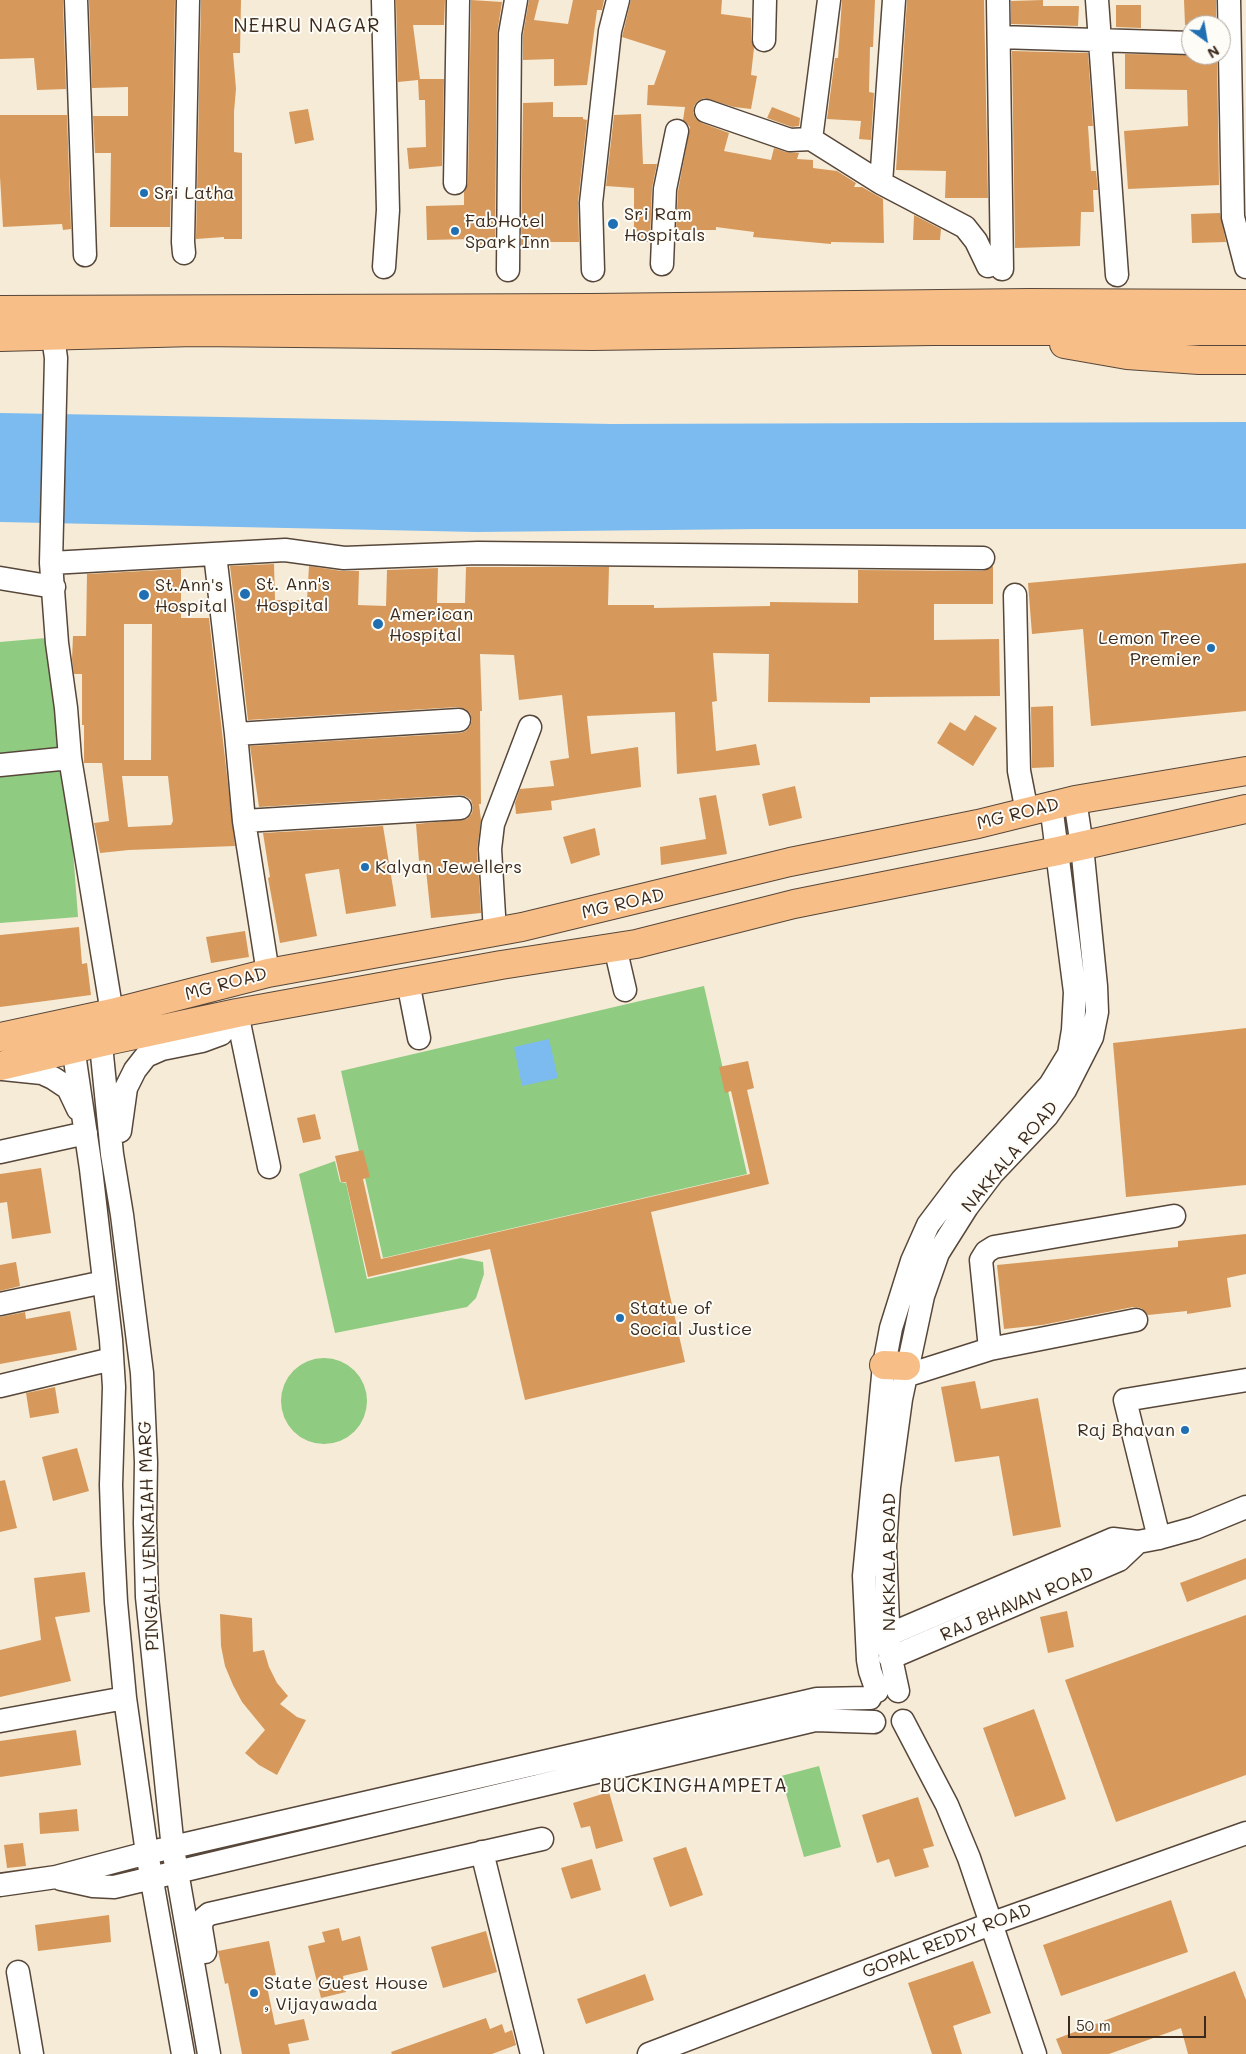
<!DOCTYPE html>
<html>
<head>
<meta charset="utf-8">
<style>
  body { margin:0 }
  #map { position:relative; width:1246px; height:2054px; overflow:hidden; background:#f6ebd7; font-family:Mali,sans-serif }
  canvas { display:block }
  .north { position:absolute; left:1181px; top:15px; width:50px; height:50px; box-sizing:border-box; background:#fdfcf7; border:1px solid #afa8a0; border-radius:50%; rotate:148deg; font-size:14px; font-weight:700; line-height:20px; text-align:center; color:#3b2a1e }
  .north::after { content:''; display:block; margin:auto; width:18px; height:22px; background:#1f6fb2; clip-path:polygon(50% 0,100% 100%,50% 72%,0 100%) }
  .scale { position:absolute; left:1068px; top:2016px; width:138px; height:22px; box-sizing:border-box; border:2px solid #3b2a1e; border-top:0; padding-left:6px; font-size:15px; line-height:18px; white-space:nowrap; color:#3b2a1e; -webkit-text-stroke:4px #fdfcf7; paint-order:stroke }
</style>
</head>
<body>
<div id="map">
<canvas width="1246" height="2054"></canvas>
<div class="north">N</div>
<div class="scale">50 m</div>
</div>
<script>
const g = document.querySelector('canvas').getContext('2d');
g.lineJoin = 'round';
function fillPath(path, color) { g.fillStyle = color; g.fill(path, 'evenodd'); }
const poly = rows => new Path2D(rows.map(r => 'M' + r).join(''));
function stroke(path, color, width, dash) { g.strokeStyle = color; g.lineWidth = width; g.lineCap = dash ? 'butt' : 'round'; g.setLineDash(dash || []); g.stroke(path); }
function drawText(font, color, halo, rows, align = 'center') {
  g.font = font + ' Mali,sans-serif'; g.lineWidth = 4; g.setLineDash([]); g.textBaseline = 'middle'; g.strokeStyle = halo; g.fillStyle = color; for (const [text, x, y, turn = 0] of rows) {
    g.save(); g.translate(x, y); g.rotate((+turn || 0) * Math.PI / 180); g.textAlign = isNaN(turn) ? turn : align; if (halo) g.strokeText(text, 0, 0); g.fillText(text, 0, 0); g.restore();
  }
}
fillPath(poly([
  [57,637,78,917,0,923,0,642],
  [704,986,747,1174,383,1258,341,1071],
  [335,1161,340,1182,346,1183,367,1279,461,1258,483,1262,484,1274,476,1298,467,1307,335,1333,299,1174],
  '281 1401a43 43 0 1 1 86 0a43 43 0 1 1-86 0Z',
  [819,1766,841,1847,804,1857,781,1776]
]), '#8fcb80');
fillPath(poly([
  [0,413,612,424,1246,422,1246,529,757,529,477,532,0,522],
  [549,1039,558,1078,522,1086,514,1047]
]), '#7cbbf0');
fillPath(poly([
  [0,0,63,0,66,89,37,90,34,58,0,59],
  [89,0,175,0,170,227,110,227,111,153,95,153,93,116,128,116,128,87,92,88],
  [201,0,241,0,240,53,233,53,236,89,234,112,234,152,242,153,242,239,224,239,224,237,196,239],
  [396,0,445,0,444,25,413,25,420,79,444,79,442,166,409,169,407,148,426,147,425,100,419,100,418,80,398,82],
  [471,0,502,2,497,34,495,244,474,245,474,239,427,240,426,206,464,205,464,192,468,183],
  [529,0,539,0,534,20,568,24,573,0,604,0,602,10,597,10,587,85,554,86,554,59,523,60,523,35],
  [631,0,722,0,721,14,751,18,751,40,754,48,751,75,757,76,751,109,734,107,704,98,698,101,694,106,693,113,696,119,702,123,729,133,724,151,771,160,774,148,786,152,799,153,797,159,813,160,813,168,837,171,856,183,854,187,862,187,883,199,884,243,831,242,831,244,753,237,754,232,716,227,716,230,676,230,678,191,690,127,683,120,685,107,647,105,648,85,654,85,666,51,622,37],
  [842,0,875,0,873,47,870,47,869,92,874,93,871,140,859,139,861,121,827,119,835,58,838,58],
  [907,0,984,0,988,198,945,198,946,171,896,170],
  [1043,0,1043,6,1079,6,1078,26,1011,24,1011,1],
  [1184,0,1216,0,1216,25,1185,25],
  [1116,5,1141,5,1141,28,1116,27],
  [1012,51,1088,53,1093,126,1088,126,1091,171,1096,171,1098,190,1093,190,1094,212,1081,212,1080,246,1015,248],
  [1125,54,1217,55,1219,185,1128,189,1124,131,1188,126,1187,90,1125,89],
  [553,102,553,117,583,117,583,119,587,120,578,202,579,242,530,242,530,246,521,245,523,103],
  [772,107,800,118,799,126,792,127,767,118],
  [308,109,314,140,295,144,289,112],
  [641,114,643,164,657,164,652,188,650,242,634,242,634,188,606,186,614,115],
  [0,115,67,115,71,229,63,230,62,224,3,227,0,177],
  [1220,213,1226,242,1192,243,1191,214],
  [914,215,941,229,940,240,913,240],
  [1246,563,1246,711,1091,726,1083,629,1032,634,1028,583],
  [274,564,275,600,307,600,309,566,342,571,359,571,358,605,386,606,387,570,438,568,437,603,465,603,466,567,609,567,608,605,654,605,654,608,770,606,770,602,858,603,858,570,983,571,993,566,993,604,934,604,934,640,999,639,1000,696,870,697,870,703,768,702,769,654,713,653,717,701,712,702,716,751,756,744,760,765,677,774,675,712,587,716,591,754,638,747,641,787,551,801,552,810,516,814,515,803,520,789,554,786,550,761,569,758,562,695,519,700,514,655,480,654,482,711,480,711,481,804,479,804,481,820,477,850,481,913,431,918,425,860,419,861,416,824,467,819,472,813,473,807,471,800,465,796,459,795,259,807,250,746,460,733,466,731,470,726,472,720,470,713,465,709,458,707,248,720,230,566],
  [181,569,181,618,209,618,235,846,129,850,100,853,94,823,109,821,102,763,84,763,84,725,82,725,82,674,74,674,72,659,73,636,86,636,87,574],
  [124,624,152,624,151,760,124,760],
  [122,776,168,776,173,821,171,825,128,827],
  [1053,706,1054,767,1032,768,1031,707],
  [975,715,997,728,973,766,937,743,950,722,965,731],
  [795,786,802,818,769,826,762,794],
  [716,795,727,854,661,865,660,847,706,839,699,798],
  [383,826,396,906,346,914,339,869,305,874,317,936,280,943,268,878,270,877,263,833],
  [595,828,600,855,571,864,563,837],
  [79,927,82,964,87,963,91,995,0,1007,0,935],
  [245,931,249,957,211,963,206,937],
  [1246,1028,1246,1185,1126,1197,1113,1043],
  [748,1061,754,1088,747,1090,769,1184,651,1212,685,1362,525,1400,490,1249,368,1277,346,1182,341,1182,335,1156,363,1150,370,1177,363,1179,381,1259,750,1174,731,1091,725,1093,719,1067],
  [315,1114,321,1139,303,1143,297,1118],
  [41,1168,51,1233,12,1239,7,1202,0,1203,0,1174],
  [1246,1234,1246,1274,1227,1278,1231,1307,1187,1314,1187,1311,1148,1315,1141,1308,1133,1307,1042,1325,1004,1329,997,1265,1178,1247,1178,1241],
  [16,1262,20,1286,0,1291,0,1265],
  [70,1311,77,1350,0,1364,0,1317,25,1312,26,1319],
  [975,1381,981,1409,1038,1398,1061,1527,1013,1536,999,1456,955,1462,941,1387],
  [55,1387,59,1413,30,1418,26,1393],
  [77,1448,89,1491,53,1501,42,1457],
  [5,1480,17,1528,0,1532,0,1481],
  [1246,1558,1246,1579,1187,1602,1180,1583],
  [85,1572,90,1612,55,1617,71,1681,0,1697,0,1650,41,1640,34,1578],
  [1067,1611,1074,1647,1048,1653,1040,1617],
  [220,1614,252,1618,253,1652,264,1650,269,1667,277,1683,288,1696,280,1704,297,1717,306,1720,277,1775,259,1765,245,1753,265,1730,242,1702,233,1685,225,1666,221,1646],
  [1246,1615,1246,1775,1116,1822,1065,1680],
  [1034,1709,1066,1799,1015,1817,983,1728],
  [76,1730,81,1765,0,1777,0,1741],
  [609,1792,623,1841,596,1849,590,1826,581,1828,573,1803],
  [918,1797,934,1846,923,1849,929,1867,895,1877,889,1859,877,1863,862,1815],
  [77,1809,79,1831,40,1834,39,1813],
  [23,1843,26,1866,7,1868,4,1845],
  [686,1847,703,1895,670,1907,653,1858],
  [592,1859,601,1890,571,1899,561,1868],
  [1171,1900,1188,1952,1061,1996,1043,1945],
  [109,1915,111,1942,38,1951,35,1925],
  [339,1928,342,1941,360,1936,368,1970,343,1976,346,1992,321,1998,308,1946,325,1942,322,1932],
  [486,1931,497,1972,443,1988,431,1947],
  [269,1941,276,1975,265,1977,275,2025,304,2019,309,2040,288,2044,290,2054,242,2054,228,1983,225,1984,218,1951],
  [973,1961,991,2013,953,2026,962,2054,932,2054,908,1983],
  [1235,1971,1246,2000,1246,2054,1188,2054,1181,2028,1109,2054,1062,2054,1056,2039],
  [645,1974,654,2000,586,2024,577,1999],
  [486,2018,490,2029,502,2024,505,2033,512,2030,516,2045,492,2054,392,2054,391,2052]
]), '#d6995b');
const minor = poly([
  [76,0,85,255],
  [383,0,388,210,384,267],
  [829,0,811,139,881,183],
  [894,0,881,183,965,227,976,241,988,266],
  [998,0,1002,269],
  [1097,0,1117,275],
  [1229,0,1233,217,1246,267],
  [999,37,1191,43],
  [764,40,765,0],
  [706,111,790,140,811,139],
  [455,183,458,0],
  [184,253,183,242,188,0],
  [662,264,665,189,677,131],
  [508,270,510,34,516,0],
  [593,270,591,203,610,31,618,0],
  [53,337,56,358,51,563,57,643,66,708,70,758,112,1013],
  [215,554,236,734,244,821,268,973],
  [51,563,285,550,344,558,478,553,983,558],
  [0,578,54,587],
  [1015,595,1019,771,1027,812],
  [236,734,459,720],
  [0,765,70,758],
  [244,821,460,808],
  [495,932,490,849,493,824,530,727],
  [615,947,625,990],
  [408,982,419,1038],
  [237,1013,269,1167],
  [99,1025,112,1154,122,1215,142,1373,146,1462,145,1523,147,1597,173,1849,209,2054],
  [71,1033,91,1169,111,1340,114,1387,111,1485,113,1544,116,1602,125,1698,147,1853,183,2054],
  [3,1069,42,1073,53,1078,68,1088,78,1109],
  [120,1131,126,1088,135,1070,146,1056,162,1049,202,1041,221,1034,237,1013],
  [0,1152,86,1133],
  [0,1304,104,1282],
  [990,1349,981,1260,986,1252,994,1247,1174,1216],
  [905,1376,990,1349,1136,1320],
  [0,1386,112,1359],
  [1159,1538,1125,1400,1246,1380],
  [888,1635,1113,1539,1138,1542,1159,1538,1195,1528,1246,1507],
  [890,1658,1119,1560,1138,1542],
  [877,1691,870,1671,868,1660,864,1576,884,1365,891,1328,912,1261,928,1225,962,1180,1050,1085,1069,1054,1073,1030,1075,992,1051,805],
  [898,1691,889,1649,885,1546,889,1487,901,1399,923,1296,938,1253,967,1207,992,1174,1047,1116,1065,1090,1092,1037,1097,1012,1096,986,1082,846,1075,800],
  [0,1721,125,1698],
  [903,1721,947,1805,969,1858,1035,2054],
  [482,1852,532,2054],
  [61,1879,93,1886,114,1887,815,1720,874,1722],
  [0,1885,56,1877,147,1853,817,1699,870,1698],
  [205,1952,201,1928,202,1920,209,1914,542,1839],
  [18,1972,32,2054],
  [649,2054,993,1923,1246,1833]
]);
const major = poly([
  [0,1037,112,1013,268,973,522,927,790,862,978,824,1075,800,1246,771],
  [0,1066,102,1042,237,1013,501,965,636,944,794,904,1058,851,1246,809],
  [884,1365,906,1366]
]);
const highway = poly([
  [0,310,591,308,1029,303,1246,304],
  [0,337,195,332,593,336,933,331,1246,331],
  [1064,344,1127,355,1199,360,1246,360]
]);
stroke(minor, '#57473a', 25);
stroke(major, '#57473a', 30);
stroke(highway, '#57473a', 30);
stroke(minor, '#fff', 22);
stroke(major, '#f7be88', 28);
stroke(highway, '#f7be88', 28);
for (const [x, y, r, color] of [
  [144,193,5,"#1f6fb2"],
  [613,224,6,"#1f6fb2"],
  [455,231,5,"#1f6fb2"],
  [245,594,6,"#1f6fb2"],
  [144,595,6,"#1f6fb2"],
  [378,624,6,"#1f6fb2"],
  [1211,648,5,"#1f6fb2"],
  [365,867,5,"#1f6fb2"],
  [620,1318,5,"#1f6fb2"],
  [1185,1430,5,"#1f6fb2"],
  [254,1993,5,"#1f6fb2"]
]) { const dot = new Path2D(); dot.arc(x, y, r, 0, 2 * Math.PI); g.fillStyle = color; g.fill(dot); stroke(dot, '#fdfcf7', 2); }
drawText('18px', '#3b2a1e', '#fdfcf7', [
  ["Sri Latha",154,193],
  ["Sri Ram",624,214],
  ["Hospitals",624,235],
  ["FabHotel",465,221],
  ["Spark Inn",465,242],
  ["St. Ann's",256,584],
  ["Hospital",256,605],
  ["St.Ann's",155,585],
  ["Hospital",155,606],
  ["American",389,614],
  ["Hospital",389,635],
  ["Lemon Tree",1201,638,"right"],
  ["Premier",1201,659,"right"],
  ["Kalyan Jewellers",375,867],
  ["Statue of",630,1308],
  ["Social Justice",630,1329],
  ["Raj Bhavan",1175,1430,"right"],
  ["State Guest House",264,1983],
  [", Vijayawada",264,2004]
], 'left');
drawText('18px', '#3b2a1e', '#fdfcf7', [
  ["MG ROAD",1018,814,-14],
  ["MG ROAD",623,904,-13],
  ["MG ROAD",226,984,-15],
  ["NAKKALA ROAD",1010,1157,-50],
  ["PINGALI VENKAIAH MARG",149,1536,-92],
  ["NAKKALA ROAD",889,1562,-90],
  ["RAJ BHAVAN ROAD",1017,1604,-23],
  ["GOPAL REDDY ROAD",947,1941,-21]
]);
g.letterSpacing = '1px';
drawText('19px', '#3b2a1e', '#fdfcf7', [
  ["NEHRU NAGAR",307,26],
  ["BUCKINGHAMPETA",694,1786]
]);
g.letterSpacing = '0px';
</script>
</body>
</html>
